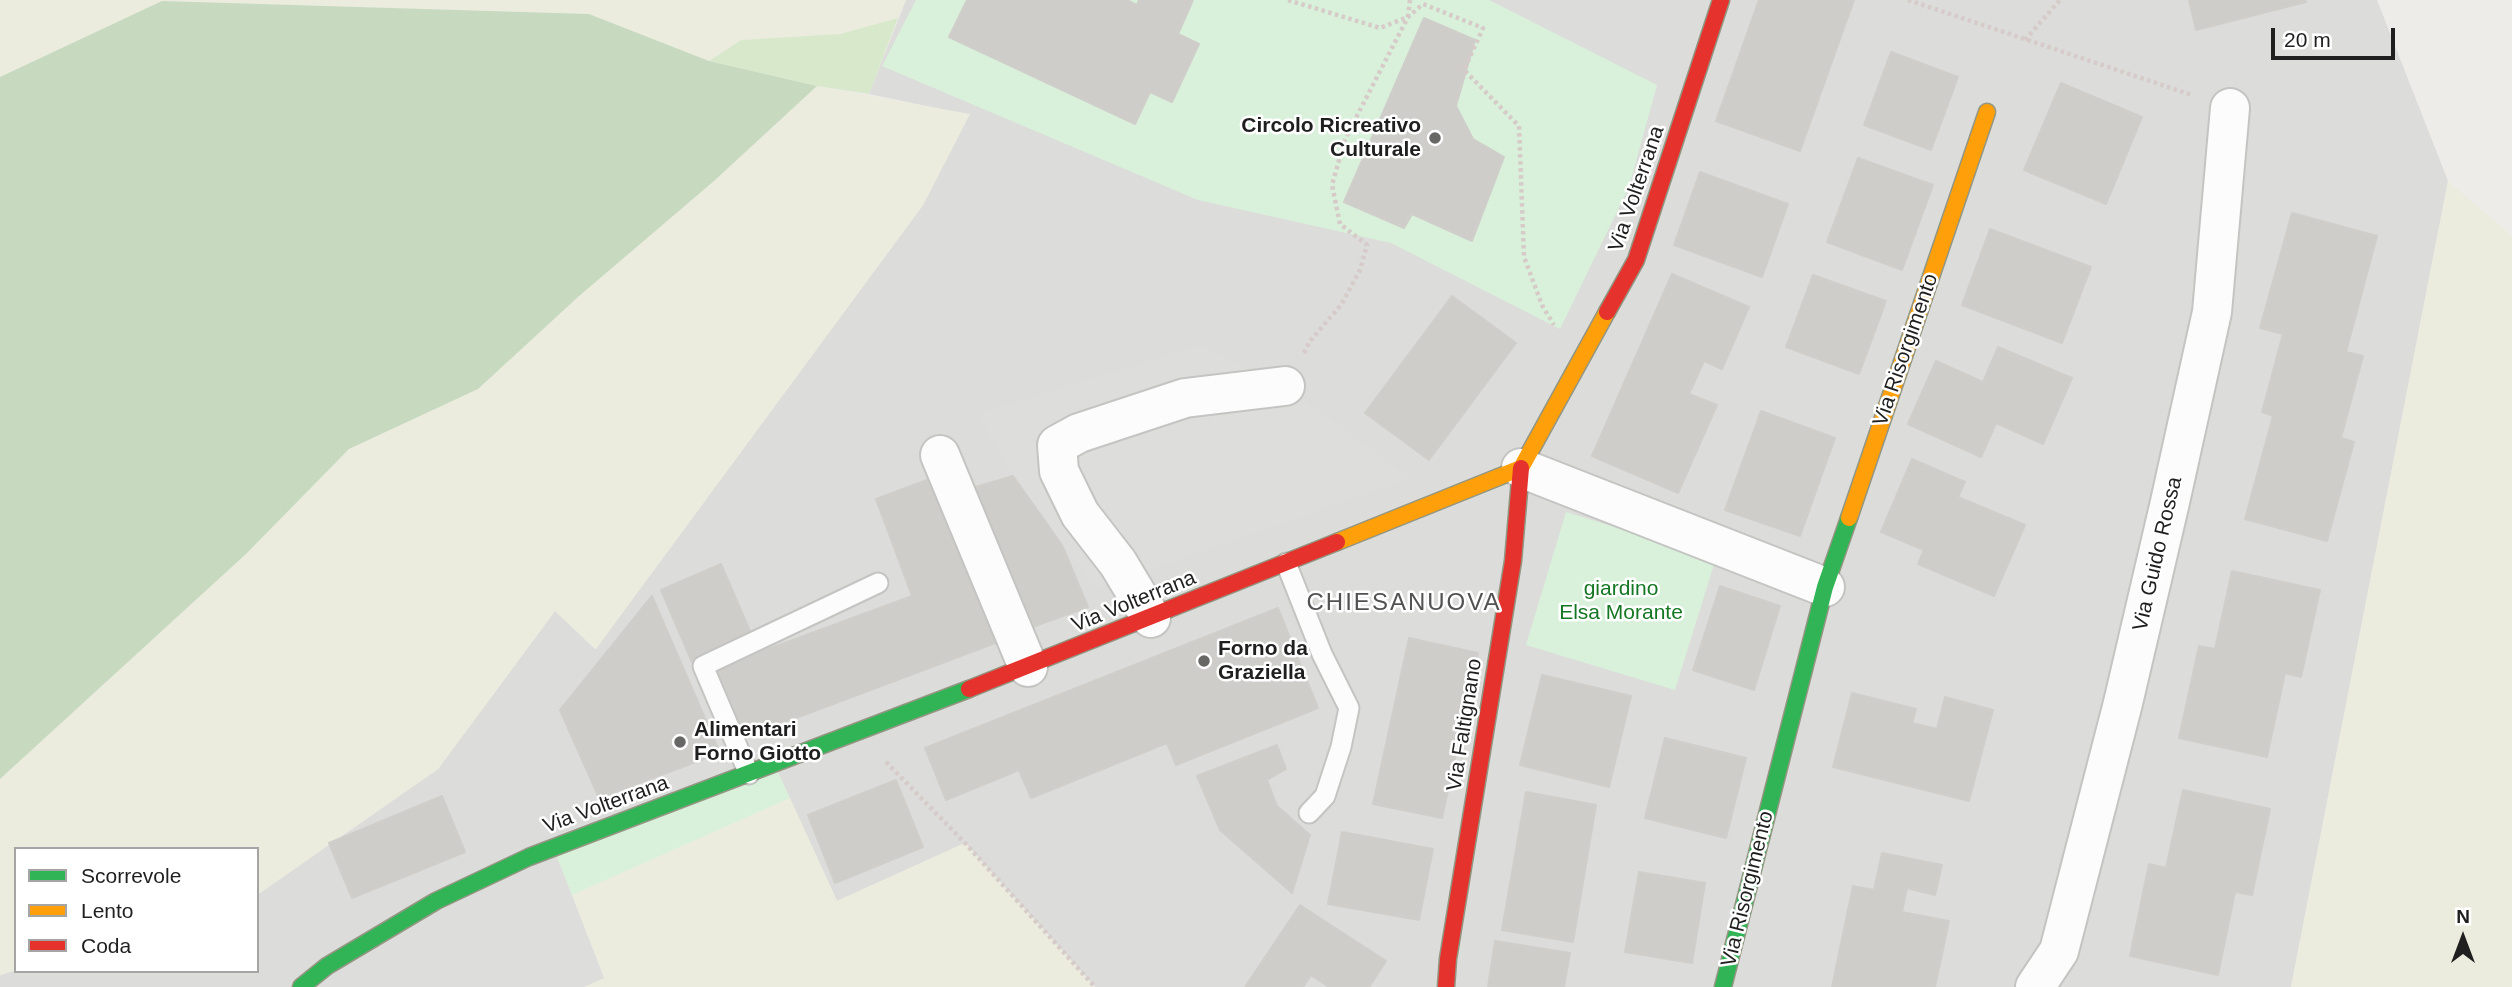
<!DOCTYPE html>
<html>
<head>
<meta charset="utf-8">
<style>
  body { margin:0 }
  #map { position:relative; width:2512px; height:987px; overflow:hidden; background:#edece9; font-family:Arial,sans-serif }
  canvas { display:block }
  .legend { position:absolute; left:14px; top:847px; width:245px; height:126px; box-sizing:border-box; background:#fff; border:2px solid #a5a5a5; margin:0; padding:9px 12px; list-style:none; font-size:21px; color:#1f1f1f }
  .legend li { display:flex; align-items:center; gap:14px; height:35px }
  .legend b { width:35px; border:2px solid #a5a5a5 }
  .north { position:absolute; left:2428px; top:903px; width:70px; height:70px; -webkit-text-stroke:5px #fff; paint-order:stroke; rotate:0deg; font-size:19px; font-weight:700; line-height:28px; text-align:center; color:#1f1f1f }
  .north::after { content:''; display:block; margin:auto; width:24px; height:32px; background:#1f1f1f; clip-path:polygon(50% 0,100% 100%,50% 72%,0 100%) }
  .scale { position:absolute; left:2271px; top:28px; width:124px; height:32px; box-sizing:border-box; border:4px solid #1f1f1f; border-top:0; padding-left:9px; font-size:21px; line-height:24px; white-space:nowrap; color:#1f1f1f; -webkit-text-stroke:5px #fff; paint-order:stroke }
</style>
</head>
<body>
<div id="map">
<canvas width="2512" height="987"></canvas>
<ul class="legend">
<li><b style="height:9px;background:#30b455"></b>Scorrevole</li>
<li><b style="height:9px;background:#ff9f0a"></b>Lento</li>
<li><b style="height:9px;background:#e5322d"></b>Coda</li>
</ul>
<div class="north">N</div>
<div class="scale">20 m</div>
</div>
<script>
const g = document.querySelector('canvas').getContext('2d');
g.lineJoin = 'round';
function fillPath(path, color) { g.fillStyle = color; g.fill(path, 'evenodd'); }
const poly = rows => new Path2D(rows.map(r => 'M' + r).join(''));
function stroke(path, color, width, dash) { g.strokeStyle = color; g.lineWidth = width; g.lineCap = dash ? 'butt' : 'round'; g.setLineDash(dash || []); g.stroke(path); }
function drawText(font, color, halo, rows, align = 'center') {
  g.font = font + ' Arial,sans-serif'; g.lineWidth = 5; g.setLineDash([]); g.textBaseline = 'middle'; g.strokeStyle = halo; g.fillStyle = color; for (const [text, x, y, turn = 0] of rows) {
    g.save(); g.translate(x, y); g.rotate((+turn || 0) * Math.PI / 180); g.textAlign = isNaN(turn) ? turn : align; if (halo) g.strokeText(text, 0, 0); g.fillText(text, 0, 0); g.restore();
  }
}
fillPath(poly([
  [906,0,2377,0,2448,181,2291,987,1095,987,965,843,837,901,774,764,553,847,604,978,584,987,0,987,0,975,16,970,257,971,257,895,438,769,555,611,595,649,923,205,969,115,869,94]
]), '#dcdcda');
fillPath(poly([
  [0,0,906,0,898,18,840,34,741,40,709,61,589,14,163,1,0,77],
  [817,86,970,114,923,205,596,649,555,611,438,769,257,895,257,849,16,849,16,970,0,975,0,779,246,554,349,449,478,389,578,297,714,181],
  [2448,181,2512,236,2512,987,2291,987],
  [790,798,837,901,965,843,1095,987,584,987,604,977,572,895]
]), '#ebecdd');
fillPath(poly([
  [898,18,869,94,817,86,709,61,741,40,840,34]
]), '#d8e8ca');
fillPath(poly([
  [162,1,589,14,709,61,817,86,714,181,578,297,478,389,349,449,246,554,0,779,0,77]
]), '#c7dac0');
fillPath(poly([
  [916,0,1489,0,1657,85,1629,187,1560,329,1391,243,1198,200,882,66],
  [1566,512,1716,558,1675,690,1526,645],
  [774,764,790,798,572,895,553,847]
]), '#d9f1db');
fillPath(poly([
  [1200,345,1285,386,1411,478,1096,589,1026,498,977,414],
  [553,847,604,978,584,987,301,987]
]), '#dddddc');
const building = poly([
  [967,0,1127,0,1137,5,1139,0,1193,0,1178,34,1199,44,1172,102,1150,92,1135,124,949,37,967,0],
  [1759,0,1854,0,1800,151,1716,121,1759,0],
  [2189,0,2305,0,2306,2,2196,30,2189,0],
  [1424,18,1475,40,1456,106,1473,139,1504,157,1472,241,1412,214,1404,228,1344,202,1424,18],
  [1891,52,1958,77,1931,150,1864,125,1891,52],
  [2061,83,2142,117,2106,204,2024,170,2061,83],
  [1858,158,1933,185,1902,270,1827,242,1858,158],
  [1700,172,1788,204,1762,277,1674,245,1700,172],
  [2292,213,2377,236,2346,352,2363,356,2341,438,2354,442,2327,541,2245,519,2273,416,2262,412,2283,334,2260,328,2292,213],
  [1990,229,2091,267,2062,343,1962,305,1990,229],
  [1672,274,1749,307,1722,369,1704,361,1689,394,1717,405,1678,493,1592,456,1672,274],
  [1813,275,1886,301,1859,374,1786,347,1813,275],
  [1452,296,1516,343,1429,460,1365,413,1452,296],
  [1998,347,2072,378,2043,444,1996,423,1981,457,1908,424,1936,361,1983,382,1998,347],
  [1761,411,1835,438,1800,536,1725,510,1761,411],
  [1912,459,1965,482,1958,497,2025,525,1994,596,1918,564,1924,550,1881,532,1912,459],
  [1013,476,1062,545,1088,607,1024,630,969,489,1013,476],
  [935,477,998,642,743,738,717,668,912,596,876,499,935,477],
  [721,564,752,636,692,662,661,590,721,564],
  [2232,571,2320,590,2301,677,2285,673,2267,757,2179,738,2199,646,2215,649,2232,571],
  [1720,586,1780,606,1754,690,1693,670,1720,586],
  [652,596,720,753,599,798,560,710,652,596],
  [1278,608,1318,708,1176,765,1167,743,1031,798,1019,770,946,800,925,748,1278,608],
  [1409,638,1478,653,1442,818,1373,804,1409,638],
  [1542,675,1631,696,1609,787,1520,765,1542,675],
  [1852,693,1916,709,1912,723,1937,729,1945,697,1993,710,1969,801,1833,767,1852,693],
  [1665,738,1746,758,1726,838,1645,818,1665,738],
  [1277,745,1286,769,1267,780,1277,806,1310,835,1292,893,1220,830,1197,776,1277,745],
  [896,780,923,847,835,883,808,815,896,780],
  [2183,790,2270,809,2252,895,2235,892,2218,975,2130,956,2149,864,2166,868,2183,790],
  [1526,792,1596,805,1573,942,1502,930,1526,792],
  [442,796,465,852,352,898,329,843,442,796],
  [1342,832,1433,849,1419,920,1328,904,1342,832],
  [1882,853,1942,865,1935,895,1907,888,1902,912,1949,921,1935,987,1832,987,1853,886,1874,890,1882,853],
  [1639,872,1705,883,1692,963,1625,952,1639,872],
  [1300,905,1386,961,1369,987,1329,987,1311,975,1303,987,1245,987,1300,905],
  [1495,941,1570,953,1564,987,1488,987,1495,941]
]);
fillPath(building, '#cecdca');
stroke(building, '#d0ceca', 2);
const lane = poly([
  [1286,563,1322,654,1349,708,1341,747,1325,796,1309,813],
  [749,774,703,666,878,583]
]);
const street = poly([
  [940,455,1028,667],
  [1521,468,1825,587],
  [1151,618,1118,563,1080,514,1059,471,1057,445,1079,433,1185,398,1285,386],
  [2035,987,2059,951,2123,703,2170,502,2212,312,2230,108]
]);
const fast = poly([
  [301,987,327,966,436,901,529,857,969,689],
  [1723,987,1825,587,1849,518]
]);
const slow = poly([
  [1849,518,1987,112],
  [1337,542,1521,468,1607,312]
]);
const jam = poly([
  [1607,312,1636,260,1721,0],
  [969,689,1337,542],
  [1446,987,1448,959,1513,561,1521,468]
]);
stroke(lane, '#c4c4c2', 23);
stroke(street, '#c4c4c2', 42);
stroke(fast, '#939682', 19);
stroke(slow, '#939682', 19);
stroke(jam, '#939682', 19);
stroke(poly([
  [1288,0,1380,28,1408,17,1410,0],
  [1908,0,2192,95],
  [2025,40,2060,0],
  [1304,353,1310,341,1341,305,1360,270,1367,245,1340,224,1332,185,1345,139,1408,17,1423,4,1483,28,1464,70,1519,126,1524,257,1542,305,1554,325],
  [886,762,965,843,1095,987]
]), '#d6cbc8', 4.5, [3.5, 3.5]);
stroke(lane, '#fcfcfc', 19);
stroke(street, '#fcfcfc', 38);
stroke(fast, '#30b455', 16);
stroke(slow, '#ff9f0a', 16);
stroke(jam, '#e5322d', 16);
for (const [x, y, r, color] of [
  [1435,138,7,"#676766"],
  [1204,661,7,"#676766"],
  [680,742,7,"#676766"]
]) { const dot = new Path2D(); dot.arc(x, y, r, 0, 2 * Math.PI); g.fillStyle = color; g.fill(dot); stroke(dot, '#fff', 2.5); }
drawText('bold 21px', '#1f1f1f', '#fff', [
  ["Circolo Ricreativo",1421,126,"right"],
  ["Culturale",1421,150,"right"],
  ["Forno da",1218,649],
  ["Graziella",1218,673],
  ["Alimentari",694,730],
  ["Forno Giotto",694,754]
], 'left');
drawText('21px', '#1f1f1f', '#fff', [
  ["Via Volterrana",1637,189,-71],
  ["Via Risorgimento",1906,350,-71],
  ["Via Guido Rossa",2158,554,-77],
  ["Via Volterrana",1134,602,-22],
  ["Via Faltignano",1465,725,-81],
  ["Via Volterrana",606,805,-20],
  ["Via Risorgimento",1748,889,-76]
]);
drawText('21px', '#157624', '#fff', [
  ["giardino",1621,589],
  ["Elsa Morante",1621,613]
]);
g.letterSpacing = '2px';
drawText('24px', '#525252', '#fff', [
  ["CHIESANUOVA",1404,603]
]);
g.letterSpacing = '0px';
</script>
</body>
</html>
